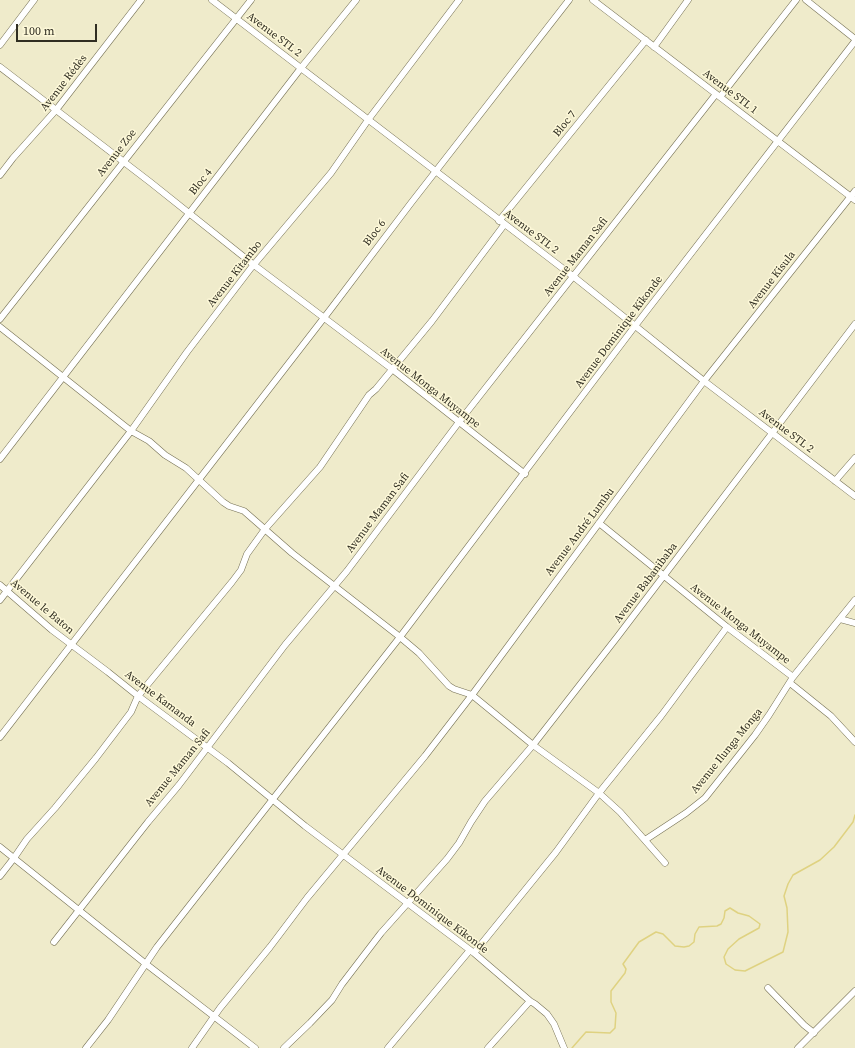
<!DOCTYPE html>
<html>
<head>
<meta charset="utf-8">
<style>
  body { margin:0 }
  #map { position:relative; width:855px; height:1048px; overflow:hidden; background:#efebcb; font-family:"Source Serif 4",serif }
  canvas { display:block }
  .scale { position:absolute; left:16px; top:24px; width:81px; height:18px; box-sizing:border-box; border:2px solid #302e22; border-top:0; padding-left:5px; font-size:12px; line-height:14px; white-space:nowrap; color:#302e22; -webkit-text-stroke:3px #fdf8d8; paint-order:stroke }
</style>
</head>
<body>
<div id="map">
<canvas width="855" height="1048"></canvas>
<div class="scale">100 m</div>
</div>
<script>
const g = document.querySelector('canvas').getContext('2d');
g.lineJoin = 'round';
const poly = rows => new Path2D(rows.map(r => 'M' + r).join(''));
function stroke(path, color, width, dash) { g.strokeStyle = color; g.lineWidth = width; g.lineCap = dash ? 'butt' : 'round'; g.setLineDash(dash || []); g.stroke(path); }
function drawText(font, color, halo, rows, align = 'center') {
  g.font = font + ' "Source Serif 4",serif'; g.lineWidth = 3; g.setLineDash([]); g.textBaseline = 'middle'; g.strokeStyle = halo; g.fillStyle = color; for (const [text, x, y, turn = 0] of rows) {
    g.save(); g.translate(x, y); g.rotate((+turn || 0) * Math.PI / 180); g.textAlign = isNaN(turn) ? turn : align; if (halo) g.strokeText(text, 0, 0); g.fillText(text, 0, 0); g.restore();
  }
}
stroke(poly([
  [572,1048,586,1032,610,1033,615,1028,616,1013,611,1002,611,991,625,973,626,969,623,964,639,942,656,932,663,934,675,946,684,947,689,946,694,942,695,934,699,927,717,926,721,924,724,918,725,911,730,908,738,913,749,916,760,924,759,928,739,939,728,949,724,957,726,964,735,970,745,971,783,952,788,932,787,908,784,896,788,884,793,875,820,860,834,847,853,822,855,815]
]), '#dfd281', 1.5);
const minor = poly([
  [212,0,574,277,704,381,855,496],
  [593,0,855,200],
  [806,0,855,39],
  [0,45,34,0],
  [654,47,688,0],
  [0,67,150,182,254,265,392,369,525,474],
  [720,97,796,0],
  [0,175,13,158,56,110,141,0],
  [499,221,646,40],
  [0,319,251,0],
  [0,327,131,431,187,352,251,268,331,173,368,120,459,0],
  [0,459,301,68,356,0],
  [835,481,855,458],
  [599,523,727,627,793,677,855,600],
  [0,585,52,630,108,672,138,696,228,763,305,826,474,953,530,1001,535,1004,547,1014,554,1024,564,1048],
  [0,600,131,431,149,441,165,455,186,468,223,502,229,506,244,511,292,553,400,637,419,653,449,686,454,689,472,695,533,745,599,793,620,812,665,863],
  [840,619,855,623],
  [790,683,831,716,855,742],
  [0,737,330,310,411,203,569,0],
  [645,840,686,813,705,798,755,735,769,715,793,677],
  [0,847,146,964,255,1048],
  [0,876,14,858,27,839,55,808,96,758,131,712,138,696,232,582,241,570,247,554,265,529,320,467,369,395,376,389,432,321,504,225],
  [54,942,148,822,179,785,285,645,347,571,459,422,716,94],
  [474,953,556,852,599,793,661,716,727,627],
  [768,988,804,1025,814,1033],
  [86,1048,108,1020,157,947,400,637,635,326,855,41],
  [192,1048,220,1008,270,947,307,898,425,756,472,695,704,381,855,191],
  [284,1048,310,1023,332,1000,342,984,381,933,447,859,459,843,471,822,485,801,533,745,618,636,855,324],
  [388,1048,470,950],
  [488,1048,530,1001],
  [798,1048,855,991]
]);
stroke(minor, '#757054', 7);
stroke(minor, '#fff', 6);
drawText('11px', '#302e22', '#fdf8d8', [
  ["Avenue STL 2",274,35,37],
  ["Avenue Rédès",64,83,-52],
  ["Avenue STL 1",730,92,37],
  ["Bloc 7",565,124,-51],
  ["Avenue Zoe",117,153,-52],
  ["Bloc 4",201,182,-52],
  ["Avenue STL 2",531,232,37],
  ["Bloc 6",375,233,-53],
  ["Avenue Maman Safi",576,257,-52],
  ["Avenue Kitambo",235,274,-52],
  ["Avenue Kisula",772,280,-52],
  ["Avenue Dominique Kikonde",619,332,-53],
  ["Avenue Monga Muyampe",430,388,38],
  ["Avenue STL 2",786,431,37],
  ["Avenue Maman Safi",378,513,-53],
  ["Avenue André Lumbu",580,532,-53],
  ["Avenue Babanibaba",646,583,-53],
  ["Avenue le Baton",42,607,40],
  ["Avenue Monga Muyampe",740,624,38],
  ["Avenue Kamanda",160,699,37],
  ["Avenue Ilunga Monga",727,751,-51],
  ["Avenue Maman Safi",178,768,-51],
  ["Avenue Dominique Kikonde",432,910,37]
]);
</script>
</body>
</html>
